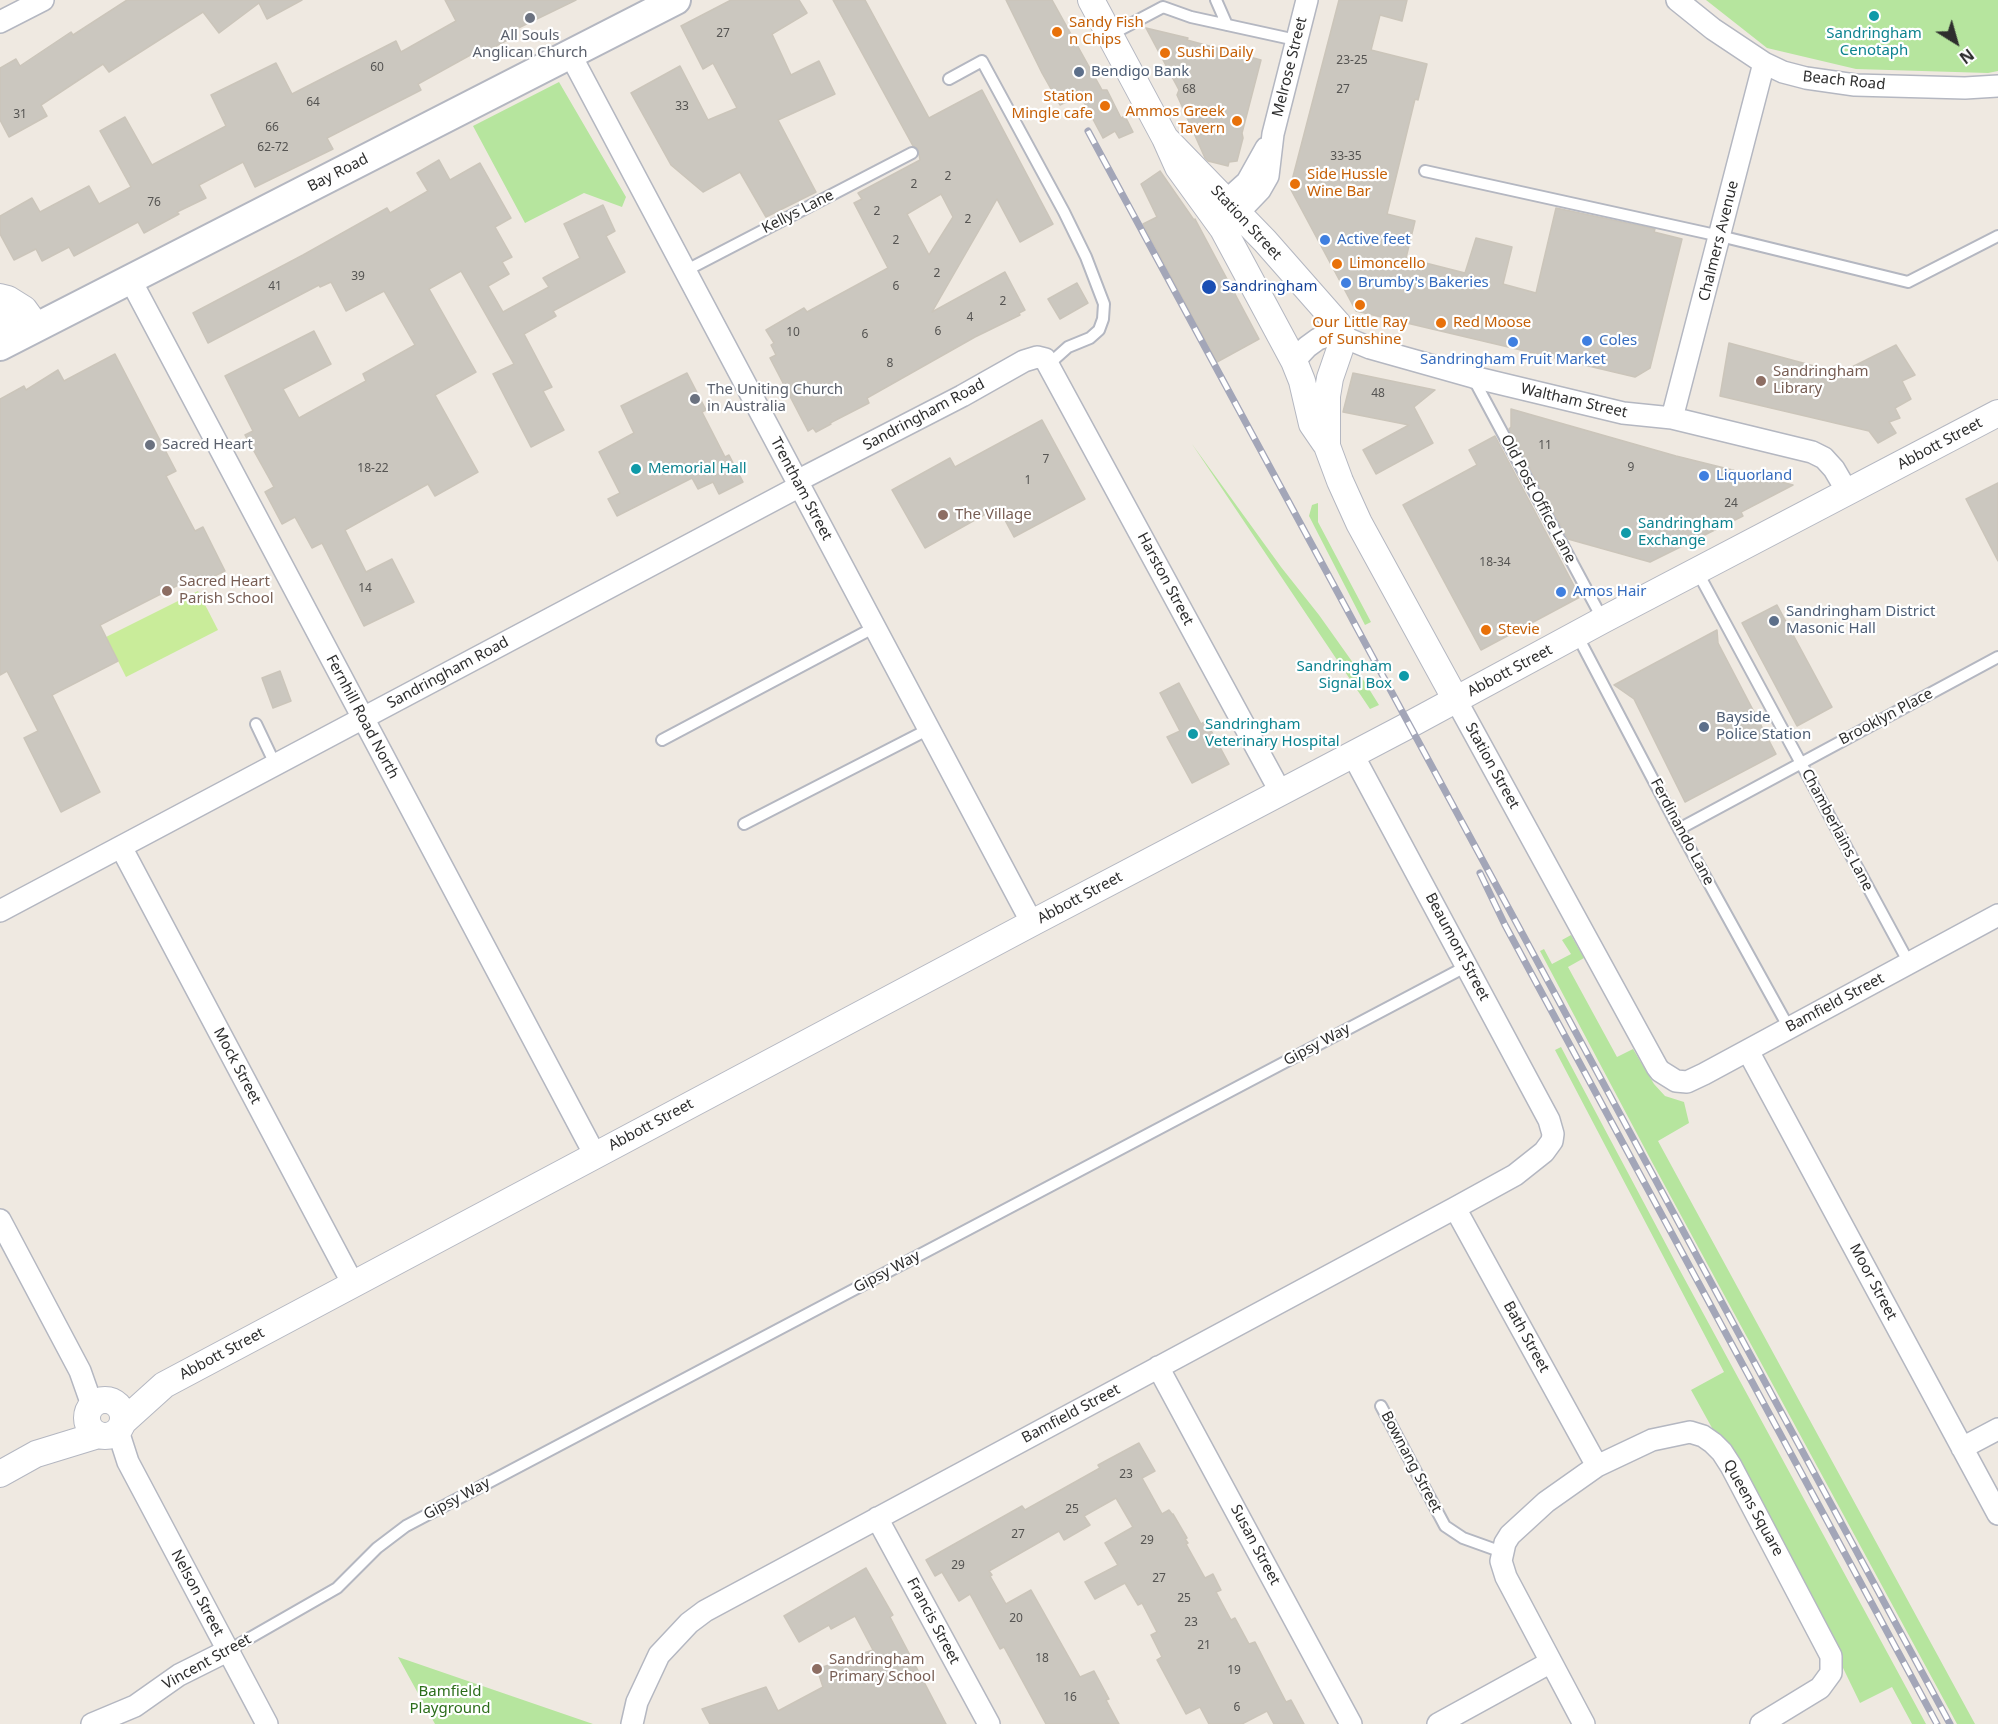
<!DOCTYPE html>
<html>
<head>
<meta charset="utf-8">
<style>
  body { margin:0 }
  #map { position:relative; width:1998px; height:1724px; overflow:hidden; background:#efe9e1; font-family:"Noto Sans",sans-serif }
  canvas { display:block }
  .north { position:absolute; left:1926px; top:12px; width:60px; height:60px; -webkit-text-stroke:4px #fff; paint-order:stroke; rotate:143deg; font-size:16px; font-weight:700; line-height:24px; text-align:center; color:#2e2e2e }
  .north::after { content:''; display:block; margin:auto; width:21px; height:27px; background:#2e2e2e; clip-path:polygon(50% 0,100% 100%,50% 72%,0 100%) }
</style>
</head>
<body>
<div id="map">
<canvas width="1998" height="1724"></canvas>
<div class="north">N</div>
</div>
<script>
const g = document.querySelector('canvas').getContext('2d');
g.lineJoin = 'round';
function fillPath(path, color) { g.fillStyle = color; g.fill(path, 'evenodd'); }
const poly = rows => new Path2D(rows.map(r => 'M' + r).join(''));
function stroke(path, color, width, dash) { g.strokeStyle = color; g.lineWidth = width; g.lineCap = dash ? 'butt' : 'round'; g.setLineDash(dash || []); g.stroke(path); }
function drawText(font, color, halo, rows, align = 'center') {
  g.font = font + ' "Noto Sans",sans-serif'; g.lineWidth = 4.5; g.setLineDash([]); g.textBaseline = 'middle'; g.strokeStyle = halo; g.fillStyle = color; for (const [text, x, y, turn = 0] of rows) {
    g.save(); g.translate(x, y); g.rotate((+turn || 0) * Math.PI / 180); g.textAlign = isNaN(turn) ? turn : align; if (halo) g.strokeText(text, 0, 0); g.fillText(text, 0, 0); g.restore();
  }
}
fillPath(poly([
  [1706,0,1998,0,1998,71,1988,73,1856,69,1767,48],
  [559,82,626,197,622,207,584,193,525,223,473,126],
  [1192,444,1281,567,1319,615,1351,660,1379,705,1370,709],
  [1318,503,1318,522,1371,622,1365,625,1309,516,1312,505],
  [1571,935,1584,958,1568,967,1617,1057,1633,1049,1654,1084,1665,1096,1684,1102,1689,1123,1658,1141,1975,1724,1957,1724,1652,1162,1540,951,1544,949,1552,964,1571,954,1562,940],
  [1561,1047,1677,1265,1926,1724,1912,1724,1892,1687,1860,1703,1829,1639,1691,1390,1724,1372,1555,1050],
  [398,1657,593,1724,435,1724]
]), '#b6e59e');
fillPath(poly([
  [198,591,218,630,126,677,106,637]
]), '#c9ec9a');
const building = poly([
  [127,0,302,0,267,19,259,3,219,33,203,12,109,72,103,64,41,105,47,116,9,137,0,120,0,68,16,59,20,66,71,32,73,35,127,0],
  [445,0,576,0,508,33,511,38,476,57,474,53,418,84,421,90,327,138,333,149,255,187,243,162,199,185,206,198,177,212,179,214,144,233,138,222,74,256,69,247,42,261,36,249,14,260,0,234,0,216,32,198,40,212,89,186,99,204,131,187,100,131,125,117,152,165,226,126,211,95,276,63,292,94,396,41,401,52,456,21,445,0],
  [731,0,799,0,807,13,772,34,791,75,819,61,835,94,778,120,816,192,766,217,740,172,703,192,671,165,631,93,680,66,708,120,737,108,713,63,703,69,681,26,731,0],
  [833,0,865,0,929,118,982,90,1053,224,1020,242,997,199,932,312,1005,272,1025,310,1019,313,1020,315,975,337,867,398,869,403,830,423,831,424,816,432,813,428,808,431,770,358,776,355,771,345,774,343,766,330,804,308,807,312,888,268,854,203,862,199,858,193,920,160,918,149,913,146,833,0],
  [941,194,953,217,929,255,907,214,941,194],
  [1006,0,1052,0,1102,90,1107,90,1121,118,1125,116,1133,132,1119,138,1115,131,1103,138,1080,95,1060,105,1042,73,1006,0],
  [1339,0,1407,0,1402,21,1380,15,1371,50,1427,64,1418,100,1415,99,1387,214,1415,221,1406,258,1465,273,1476,238,1512,247,1503,284,1536,293,1556,208,1655,229,1654,232,1682,239,1650,368,1635,377,1356,311,1290,188,1339,0],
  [1146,28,1188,38,1187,40,1261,60,1242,133,1243,138,1237,161,1229,162,1228,166,1208,161,1205,158,1177,95,1179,90,1146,28],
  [439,160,450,180,480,163,511,218,495,227,512,257,502,262,509,274,488,286,503,312,549,287,543,278,580,258,564,224,603,205,615,231,606,236,625,272,553,311,556,316,524,334,552,387,543,391,564,430,531,447,493,374,514,364,461,271,429,289,476,372,435,395,478,472,435,496,428,484,345,530,366,572,392,559,414,602,364,626,322,543,312,548,295,517,282,524,265,492,274,487,245,435,253,431,225,376,314,331,331,364,283,389,299,418,366,381,363,374,415,345,384,291,346,311,331,282,320,287,319,285,208,343,193,313,303,255,387,208,390,213,428,191,417,173,439,160],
  [1160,171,1194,220,1195,219,1259,339,1217,362,1143,224,1157,217,1141,184,1160,171],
  [1077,283,1088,303,1060,319,1048,299,1077,283],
  [1729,343,1840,373,1896,345,1915,375,1902,381,1911,399,1895,408,1900,418,1889,422,1896,433,1878,443,1869,431,1720,396,1729,343],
  [115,354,176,471,166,476,195,531,203,527,225,571,202,582,198,575,100,625,118,661,52,695,100,792,61,812,24,738,38,731,7,671,0,675,0,399,24,386,26,390,58,370,64,381,115,354],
  [687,373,706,410,702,412,725,457,729,455,743,482,719,494,713,482,698,489,692,478,617,516,608,499,620,493,599,452,634,433,621,406,687,373],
  [1353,373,1435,390,1414,407,1433,443,1376,474,1363,450,1409,425,1343,412,1353,373],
  [1511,409,1676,456,1793,485,1741,512,1743,516,1650,562,1568,539,1509,429,1511,427,1511,409],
  [1042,420,1085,499,1014,537,998,507,925,548,892,490,950,458,955,467,1042,420],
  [1495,436,1580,597,1481,650,1403,505,1477,465,1469,450,1495,436],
  [1998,483,1998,561,1966,499,1998,483],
  [1777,605,1832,707,1797,726,1742,623,1777,605],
  [1717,630,1718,643,1776,754,1685,802,1634,699,1614,685,1717,630],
  [280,671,291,701,273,708,262,678,280,671],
  [1179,683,1201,724,1206,721,1229,764,1192,783,1167,737,1180,731,1160,693,1179,683],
  [1139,1443,1155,1471,1142,1478,1162,1514,1169,1510,1172,1514,1173,1514,1187,1538,1185,1539,1188,1543,1186,1544,1205,1578,1213,1574,1221,1590,1216,1592,1231,1620,1235,1618,1249,1644,1255,1642,1286,1702,1291,1700,1304,1724,1274,1724,1267,1711,1242,1724,1209,1724,1200,1707,1186,1714,1157,1660,1162,1657,1151,1635,1157,1632,1142,1603,1138,1605,1125,1583,1095,1599,1085,1582,1118,1565,1105,1543,1133,1527,1116,1498,1084,1516,1090,1525,1064,1540,1059,1531,989,1571,992,1575,990,1576,1006,1604,1031,1590,1080,1677,1094,1671,1109,1699,1106,1700,1119,1724,1046,1724,1004,1647,1000,1649,970,1594,959,1601,942,1572,935,1576,926,1560,1022,1506,1025,1510,1100,1468,1098,1465,1139,1443],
  [866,1568,893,1615,890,1617,946,1724,710,1724,702,1709,766,1687,778,1711,823,1687,817,1669,873,1650,855,1616,831,1629,829,1625,799,1642,784,1616,866,1568]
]);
fillPath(building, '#cbc7bf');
stroke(building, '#cbc5ba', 1.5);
const service = poly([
  [1216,0,1227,25],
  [1110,35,1163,7,1191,17,1296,40],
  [949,79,982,61,1064,212,1086,257,1104,304,1103,319,1099,330,1090,338,1068,347,1049,364],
  [1425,171,1720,236,1908,282,1998,236],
  [685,271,912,153],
  [1473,378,1603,620],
  [1697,571,1909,963],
  [1577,635,1679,829,1789,1028],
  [256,724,275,764],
  [662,740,875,627],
  [744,824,929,729],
  [1679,829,1998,657],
  [1381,1406,1445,1526,1463,1538,1502,1552],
  [227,1651,337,1588,377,1548,406,1526,1467,966]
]);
const minor = poly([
  [1677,0,1713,29,1764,63,1783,72,1806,78,1855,85,1965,88,1998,86],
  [0,22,43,0],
  [570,54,1032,923],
  [1226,201,1247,182,1266,148],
  [1238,213,1260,190,1268,176,1273,134,1307,0],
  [130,279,595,1155],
  [1294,361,1307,347,1318,339,1327,336,1341,336,1370,348,1473,377,1623,413,1672,418,1812,452,1824,458,1834,469,1848,493],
  [1672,418,1764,63],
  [797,481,962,396,1024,361,1037,357,1045,359,1281,793],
  [1456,700,1657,1067,1660,1071,1676,1081,1687,1082,1704,1074,1998,915],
  [121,847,353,1284],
  [0,911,800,486],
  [1748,1051,1998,1514],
  [1455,1208,1597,1466],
  [0,1220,80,1371,92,1405],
  [1158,1367,1351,1724],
  [118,1431,128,1462,267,1724],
  [1962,1448,1998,1429],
  [877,1518,989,1724],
  [92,1724,135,1706,179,1675,227,1651],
  [632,1724,637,1702,659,1655,689,1623,705,1611,1455,1208,1515,1175,1544,1152,1552,1141,1553,1134,1549,1120,1353,755],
  [1438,1724,1551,1662],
  [1584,1724,1506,1577,1501,1561,1505,1543,1510,1535,1546,1502,1597,1466,1652,1440,1690,1432,1703,1436,1713,1443,1722,1452,1731,1466,1831,1656,1831,1673,1820,1688,1761,1724]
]);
const tertiary = poly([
  [1091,0,1165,138,1178,167,1223,229,1294,361,1302,381,1312,424,1325,443],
  [1165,138,1265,241,1338,324,1341,331,1340,349,1330,378,1327,396,1327,446,1340,481,1359,523,1456,700],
  [0,297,8,299,24,309,37,327],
  [0,317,12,340],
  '87 1418a18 18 0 1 1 36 0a18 18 0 1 1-36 0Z',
  [123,1422,164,1385,1032,923,1409,725,1603,620,1998,413],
  [0,1474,36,1454,98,1435]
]);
const secondary = poly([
  [0,346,676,0]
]);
stroke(service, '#b4b7c1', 14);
stroke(minor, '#b4b7c1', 24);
stroke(tertiary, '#b4b7c1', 28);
stroke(secondary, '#b4b7c1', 32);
stroke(service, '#fff', 10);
stroke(minor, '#fff', 21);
stroke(tertiary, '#fff', 26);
stroke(secondary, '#fff', 28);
const rail = poly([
  [1088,131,1950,1724],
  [1480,873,1505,925,1937,1724]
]);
stroke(rail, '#a3a6b8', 7);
stroke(rail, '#fff', 4.5, [14]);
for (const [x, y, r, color] of [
  [1874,16,6,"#0f9aa8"],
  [530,18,6,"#6b7280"],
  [1057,32,6,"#e8710a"],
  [1165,53,6,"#e8710a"],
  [1079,72,6,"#5c6f8a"],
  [1105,106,6,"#e8710a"],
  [1237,121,6,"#e8710a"],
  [1295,184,6,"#e8710a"],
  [1325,240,6,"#3f7fe0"],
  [1337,264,6,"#e8710a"],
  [1346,283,6,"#3f7fe0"],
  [1209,287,8,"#1a4fb4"],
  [1360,305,6,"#e8710a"],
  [1441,323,6,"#e8710a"],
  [1587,341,6,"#3f7fe0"],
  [1513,342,6,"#3f7fe0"],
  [1761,381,6,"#8d6e63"],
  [695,399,6,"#6b7280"],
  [150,445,6,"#6b7280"],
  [636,469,6,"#0f9aa8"],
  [1704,476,6,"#3f7fe0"],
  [943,515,6,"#8d6e63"],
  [1626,533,6,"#0f9aa8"],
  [167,591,6,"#8d6e63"],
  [1561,592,6,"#3f7fe0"],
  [1774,621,6,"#5c6f8a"],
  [1486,630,6,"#e8710a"],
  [1404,676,6,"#0f9aa8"],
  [1704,727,6,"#5c6f8a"],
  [1193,734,6,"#0f9aa8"],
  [817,1669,6,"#8d6e63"]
]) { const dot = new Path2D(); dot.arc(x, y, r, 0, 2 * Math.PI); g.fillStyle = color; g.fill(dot); stroke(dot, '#fff', 2); }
drawText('12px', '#555452', null, [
  ["27",723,34],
  ["23-25",1352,61],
  ["60",377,68],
  ["68",1189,90],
  ["27",1343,90],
  ["64",313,103],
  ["33",682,107],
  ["31",20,115],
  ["66",272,128],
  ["62-72",273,148],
  ["33-35",1346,157],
  ["2",948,177],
  ["2",914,185],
  ["76",154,203],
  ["2",877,212],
  ["2",968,220],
  ["2",896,241],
  ["2",937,274],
  ["39",358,277],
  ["41",275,287],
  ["6",896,287],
  ["2",1003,302],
  ["4",970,318],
  ["6",938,332],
  ["10",793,333],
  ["6",865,335],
  ["8",890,364],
  ["48",1378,394],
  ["11",1545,446],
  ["7",1046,460],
  ["9",1631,468],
  ["18-22",373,469],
  ["1",1028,481],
  ["24",1731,504],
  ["18-34",1495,563],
  ["14",365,589],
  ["23",1126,1475],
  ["25",1072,1510],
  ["27",1018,1535],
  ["29",1147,1541],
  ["29",958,1566],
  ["27",1159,1579],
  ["25",1184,1599],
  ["20",1016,1619],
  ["23",1191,1623],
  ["21",1204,1646],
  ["18",1042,1659],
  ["19",1234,1671],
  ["16",1070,1698],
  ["6",1237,1708]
]);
drawText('15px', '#c56008', '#fff', [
  ["Sandy Fish",1069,23],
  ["n Chips",1069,40],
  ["Sushi Daily",1177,53],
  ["Station",1093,97,"right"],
  ["Mingle cafe",1093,114,"right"],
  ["Ammos Greek",1225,112,"right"],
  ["Tavern",1225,129,"right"],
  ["Side Hussle",1307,175],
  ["Wine Bar",1307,192],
  ["Limoncello",1349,264],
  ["Our Little Ray",1360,323,"center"],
  ["of Sunshine",1360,340,"center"],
  ["Red Moose",1453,323],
  ["Stevie",1498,630]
], 'left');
drawText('15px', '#0d838f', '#fff', [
  ["Sandringham",1874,34,"center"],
  ["Cenotaph",1874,51,"center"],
  ["Memorial Hall",648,469],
  ["Sandringham",1638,524],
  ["Exchange",1638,541],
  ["Sandringham",1392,667,"right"],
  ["Signal Box",1392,684,"right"],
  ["Sandringham",1205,725],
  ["Veterinary Hospital",1205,742]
], 'left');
drawText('15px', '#5b616d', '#fff', [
  ["All Souls",530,36,"center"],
  ["Anglican Church",530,53,"center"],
  ["The Uniting Church",707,390],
  ["in Australia",707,407],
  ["Sacred Heart",162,445]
], 'left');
drawText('15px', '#2e2e2e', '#fff', [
  ["Melrose Street",1290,67,-76],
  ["Beach Road",1844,81,6],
  ["Bay Road",338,173,-27],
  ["Kellys Lane",798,212,-27],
  ["Station Street",1246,223,47],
  ["Chalmers Avenue",1719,241,-76],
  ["Waltham Street",1574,401,13],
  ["Sandringham Road",924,415,-28],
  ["Abbott Street",1940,444,-28],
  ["Trentham Street",801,489,62],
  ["Old Post Office Lane",1538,499,62],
  ["Harston Street",1165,579,62],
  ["Abbott Street",1510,671,-28],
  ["Sandringham Road",448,673,-28],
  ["Fernhill Road North",362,717,62],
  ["Brooklyn Place",1886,717,-28],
  ["Station Street",1492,766,61],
  ["Chamberlains Lane",1837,830,62],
  ["Ferdinando Lane",1682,832,62],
  ["Abbott Street",1080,898,-28],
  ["Beaumont Street",1457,947,62],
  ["Bamfield Street",1835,1003,-28],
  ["Gipsy Way",1317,1045,-28],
  ["Mock Street",237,1066,62],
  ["Abbott Street",651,1125,-28],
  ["Gipsy Way",887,1272,-28],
  ["Moor Street",1873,1282,62],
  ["Bath Street",1526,1337,61],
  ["Abbott Street",222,1354,-28],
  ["Bamfield Street",1071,1414,-28],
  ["Bownang Street",1411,1462,62],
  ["Gipsy Way",457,1499,-28],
  ["Queens Square",1753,1508,61],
  ["Susan Street",1255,1545,62],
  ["Nelson Street",197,1593,62],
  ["Francis Street",933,1621,62],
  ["Vincent Street",207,1662,-29]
]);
drawText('15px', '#4e5e75', '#fff', [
  ["Bendigo Bank",1091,72],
  ["Sandringham District",1786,612],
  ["Masonic Hall",1786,629],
  ["Bayside",1716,718],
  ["Police Station",1716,735]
], 'left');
drawText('15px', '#366cbe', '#fff', [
  ["Active feet",1337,240],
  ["Brumby's Bakeries",1358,283],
  ["Coles",1599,341],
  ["Sandringham Fruit Market",1513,360,"center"],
  ["Liquorland",1716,476],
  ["Amos Hair",1573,592]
], 'left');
drawText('15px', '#164399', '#fff', [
  ["Sandringham",1222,287]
], 'left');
drawText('15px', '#785e54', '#fff', [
  ["Sandringham",1773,372],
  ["Library",1773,389],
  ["The Village",955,515],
  ["Sacred Heart",179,582],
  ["Parish School",179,599],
  ["Sandringham",829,1660],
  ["Primary School",829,1677]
], 'left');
drawText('15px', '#2c6e1b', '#fff', [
  ["Bamfield",450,1692],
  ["Playground",450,1709]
]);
</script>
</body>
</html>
